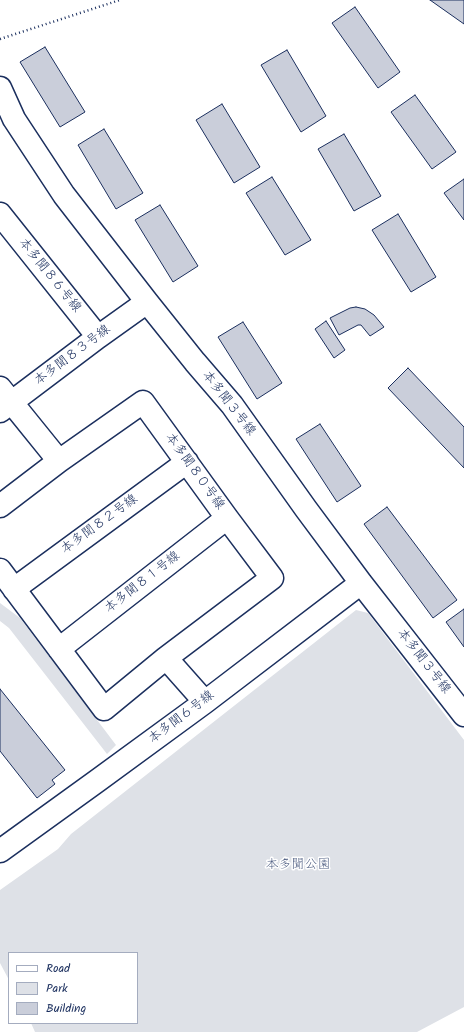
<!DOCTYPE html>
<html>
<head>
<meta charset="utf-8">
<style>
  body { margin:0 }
  #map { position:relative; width:464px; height:1032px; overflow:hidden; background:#fff; font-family:Kalam,sans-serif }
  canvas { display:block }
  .legend { position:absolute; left:8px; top:952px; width:130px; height:72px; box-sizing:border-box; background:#fff; border:1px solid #a4acbf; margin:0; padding:5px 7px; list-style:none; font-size:12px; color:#1b2f5e }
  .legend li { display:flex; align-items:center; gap:8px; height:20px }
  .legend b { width:20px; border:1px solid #a4acbf }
</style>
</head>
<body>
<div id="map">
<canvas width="464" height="1032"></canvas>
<ul class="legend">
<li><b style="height:5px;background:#fff"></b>Road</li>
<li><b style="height:11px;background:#dee1e7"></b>Park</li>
<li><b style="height:11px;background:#caceda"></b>Building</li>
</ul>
</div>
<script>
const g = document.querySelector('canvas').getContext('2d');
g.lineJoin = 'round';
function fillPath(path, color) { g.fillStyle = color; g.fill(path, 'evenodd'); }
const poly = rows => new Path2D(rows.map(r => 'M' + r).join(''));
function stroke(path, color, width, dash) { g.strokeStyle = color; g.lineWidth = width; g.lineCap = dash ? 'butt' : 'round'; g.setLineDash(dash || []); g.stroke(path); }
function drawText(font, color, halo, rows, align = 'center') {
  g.font = font + ' Kalam,"Klee One",sans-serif'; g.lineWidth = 3; g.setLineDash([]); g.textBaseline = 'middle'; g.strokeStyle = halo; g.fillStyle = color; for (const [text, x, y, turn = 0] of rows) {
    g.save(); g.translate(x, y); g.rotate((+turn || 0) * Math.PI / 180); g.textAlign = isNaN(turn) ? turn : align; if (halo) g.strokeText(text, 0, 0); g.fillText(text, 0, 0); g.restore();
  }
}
fillPath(poly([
  [0,603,20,618,116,745,107,754,9,628,0,621],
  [356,610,368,613,464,740,464,1007,417,1032,35,1032,31,1023,137,1023,137,953,9,953,9,980,0,963,0,890,58,849,71,834]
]), '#dee1e7');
const building = poly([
  [430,0,464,0,464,24,430,0],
  [355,7,400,72,378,88,332,23,355,7],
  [45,47,85,112,60,127,20,62,45,47],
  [287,50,326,116,301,132,261,65,287,50],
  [415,95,456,152,432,169,391,112,415,95],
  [222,104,260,167,234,183,196,120,222,104],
  [104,129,143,193,116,209,78,145,104,129],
  [344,134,381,196,354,211,318,149,344,134],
  [272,177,311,240,285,255,246,193,272,177],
  [464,179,464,220,444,193,464,179],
  [160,205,198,266,173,282,135,220,160,205],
  [398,214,436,277,411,292,372,230,398,214],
  [356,307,365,309,374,315,384,327,370,336,361,325,358,325,339,335,330,318,350,308,356,307],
  [326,321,345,350,334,358,315,329,326,321],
  [243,322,282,383,257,399,218,337,243,322],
  [408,368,464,427,464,468,388,388,408,368],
  [320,424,361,486,337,502,296,439,320,424],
  [387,507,457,600,433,618,364,524,387,507],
  [464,609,464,647,446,622,464,609],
  [0,689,65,770,52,780,55,784,37,798,0,751,0,689]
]);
fillPath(building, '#caceda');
stroke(building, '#1b2f5e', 1);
const minor = poly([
  [0,88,14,119,64,195,147,302,195,362,232,405,306,509,361,583,464,715],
  [0,214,98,337],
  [0,388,59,461],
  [0,411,98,337,147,302],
  [0,506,59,461,143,402,227,518,272,578,166,658,104,709,0,570],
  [14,589,187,462],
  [59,649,227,518],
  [166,658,205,702],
  [0,851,97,781,205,702,361,583]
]);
stroke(minor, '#1b2f5e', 25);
stroke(poly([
  [0,39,120,0]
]), '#1b2f5e', 2.5, [1, 3]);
stroke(minor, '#fff', 22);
drawText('13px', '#1b2f5e', '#fff', [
  ["本多聞８６号線",49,276,51],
  ["本多聞８３号線",73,356,-37],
  ["本多聞３号線",228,404,52],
  ["本多聞８０号線",194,472,54],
  ["本多聞８２号線",100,525,-36],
  ["本多聞８１号線",143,583,-38],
  ["本多聞３号線",423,662,52],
  ["本多聞６号線",182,718,-37]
]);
drawText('13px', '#4c5c80', '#fff', [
  ["本多聞公園",298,866]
]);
</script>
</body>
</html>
